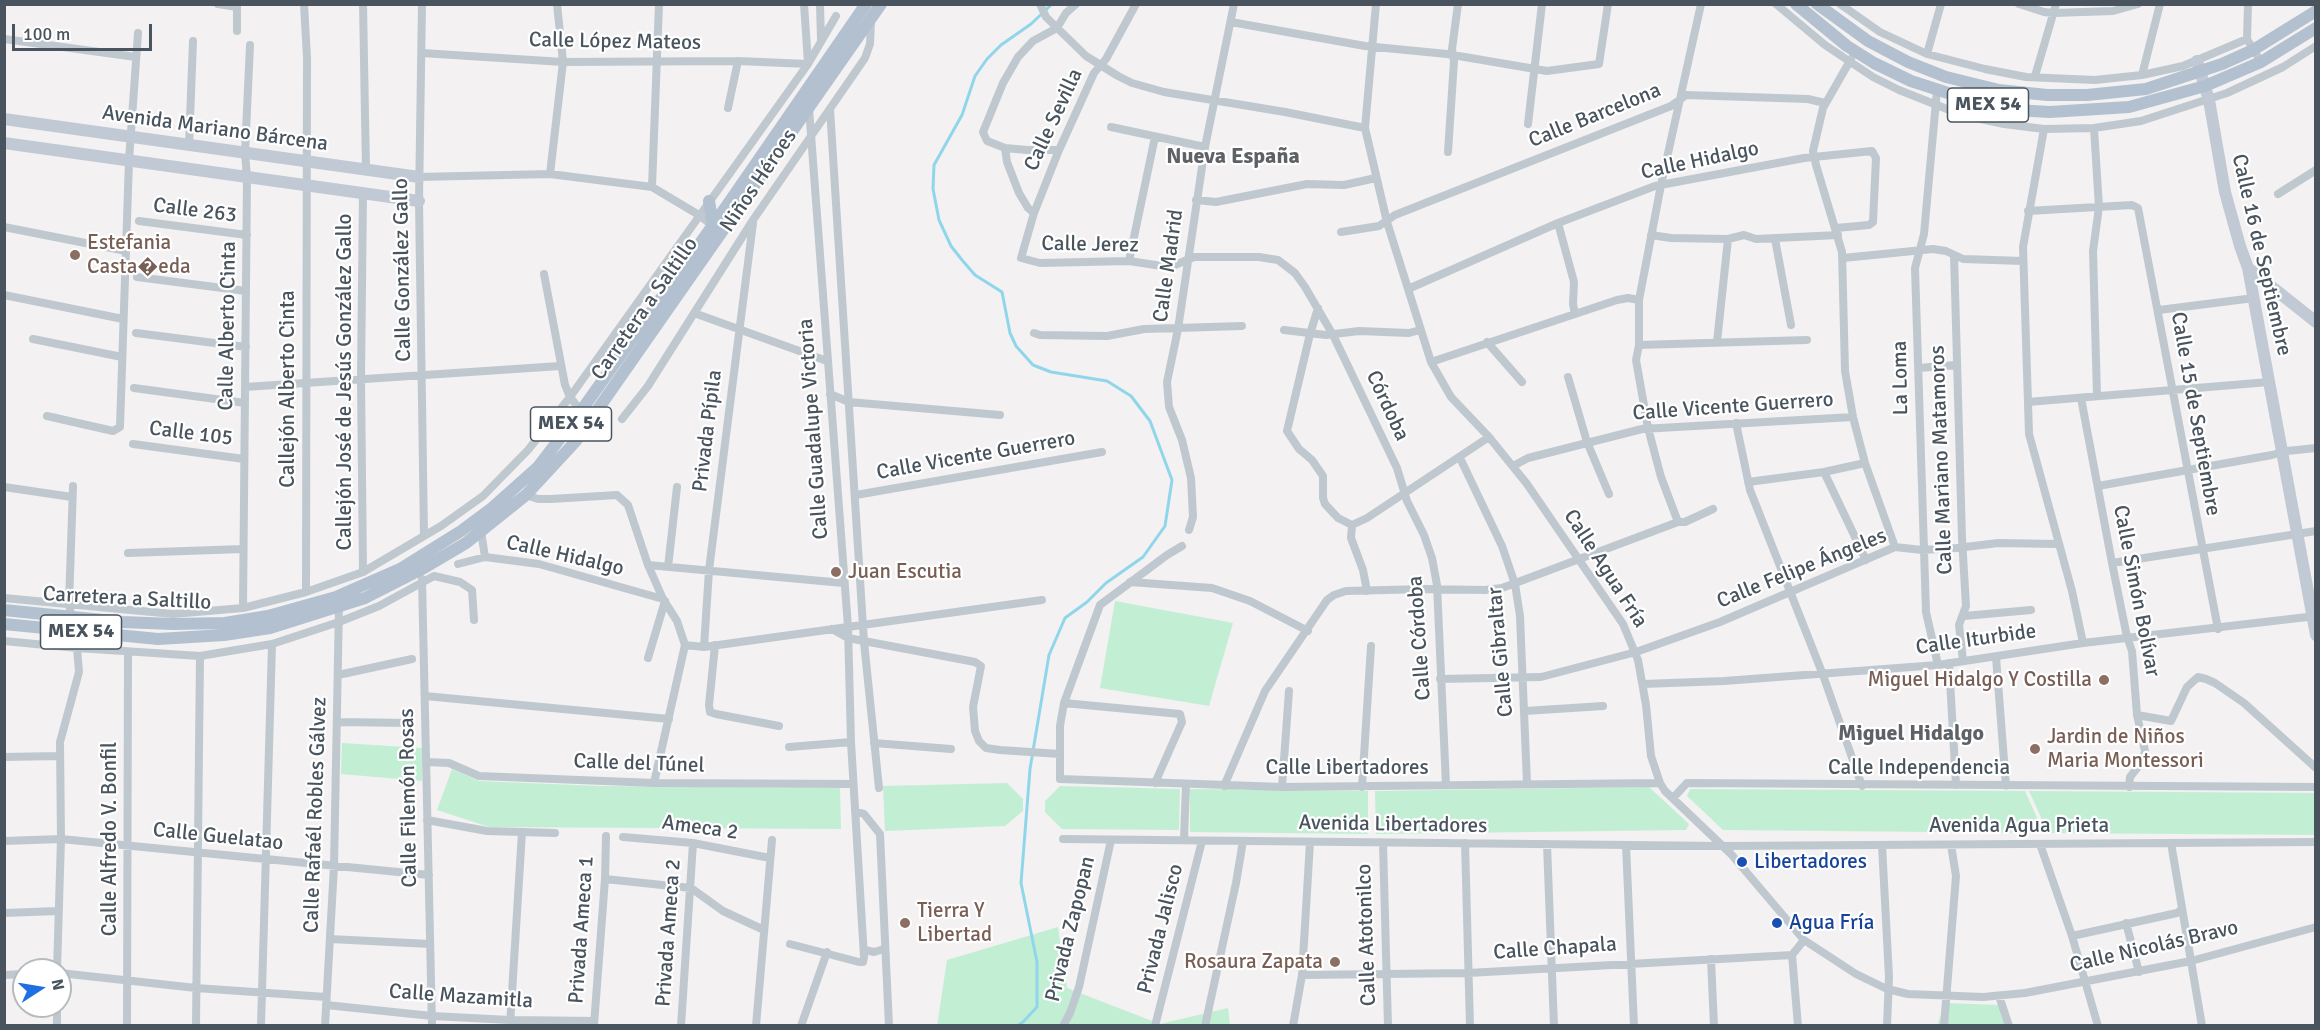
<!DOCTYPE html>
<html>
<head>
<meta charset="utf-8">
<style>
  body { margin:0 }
  #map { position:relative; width:2320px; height:1030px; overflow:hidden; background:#f3f1f1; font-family:Signika,sans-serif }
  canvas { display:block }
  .frame { position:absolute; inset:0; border:6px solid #49545e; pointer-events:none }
  .north { position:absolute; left:12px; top:958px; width:60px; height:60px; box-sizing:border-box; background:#fff; border:2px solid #b6bbbf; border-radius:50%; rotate:78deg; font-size:16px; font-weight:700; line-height:24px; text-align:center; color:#49545e }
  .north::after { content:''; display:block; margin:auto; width:21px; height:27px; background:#1d6fe2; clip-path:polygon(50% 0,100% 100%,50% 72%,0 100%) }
  .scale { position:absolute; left:12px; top:24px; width:140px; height:27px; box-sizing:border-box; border:3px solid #49545e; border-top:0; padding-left:8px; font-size:18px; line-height:21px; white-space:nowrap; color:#49545e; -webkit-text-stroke:4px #fff; paint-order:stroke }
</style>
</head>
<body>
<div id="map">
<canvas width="2320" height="1030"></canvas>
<div class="frame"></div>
<div class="north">N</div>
<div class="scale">100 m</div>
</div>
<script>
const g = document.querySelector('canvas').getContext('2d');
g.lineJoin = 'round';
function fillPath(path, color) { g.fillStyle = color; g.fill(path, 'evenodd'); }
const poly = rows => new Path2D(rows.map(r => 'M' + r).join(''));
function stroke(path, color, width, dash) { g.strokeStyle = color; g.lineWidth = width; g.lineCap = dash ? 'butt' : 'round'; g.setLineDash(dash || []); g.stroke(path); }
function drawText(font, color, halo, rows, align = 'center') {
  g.font = font + ' Signika,sans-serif'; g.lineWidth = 4.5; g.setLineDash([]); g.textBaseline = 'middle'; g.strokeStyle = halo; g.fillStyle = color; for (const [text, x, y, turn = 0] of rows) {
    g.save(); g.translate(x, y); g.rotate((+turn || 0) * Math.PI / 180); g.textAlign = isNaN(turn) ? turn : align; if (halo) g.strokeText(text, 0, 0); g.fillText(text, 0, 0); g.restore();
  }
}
fillPath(poly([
  [1115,601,1233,623,1209,706,1100,688],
  [342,743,422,748,422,781,341,774],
  [452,769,479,781,600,786,840,788,841,829,489,827,437,810],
  [1007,783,1023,799,1023,811,1005,826,885,831,883,786],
  [1060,786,1180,789,1179,830,1062,829,1045,812,1045,801],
  [1649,787,1689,824,1686,830,1376,834,1375,791],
  [1190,789,1368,791,1368,834,1190,832],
  [1690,789,2025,791,2044,833,1723,830,1687,796],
  [2029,791,2315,793,2315,835,2048,833],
  [1058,927,1067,988,1160,1024,1228,1008,1230,1025,937,1026,947,960],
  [1945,1003,2000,1005,2007,1026,1937,1026]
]), '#c2efd4');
stroke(poly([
  [1017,1026,1023,1022,1037,1007,1037,962,1021,883,1030,769,1049,655,1065,618,1087,602,1106,583,1143,557,1165,526,1172,480,1150,421,1131,396,1107,381,1051,372,1033,365,1016,346,1010,333,1002,292,975,275,962,260,951,246,939,220,933,189,934,165,962,115,975,76,987,59,1001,45,1031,24,1052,4]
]), '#90d6eb', 3);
stroke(poly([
  [218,4,237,7],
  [237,4,237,31],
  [304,4,307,58,306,592],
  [363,4,366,170],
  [422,4,419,201,424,536],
  [804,4,808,63],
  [820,4,821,40],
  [1040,4,1046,17,1086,56,1118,76,1132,83,1164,92,1285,112,1365,128],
  [1136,4,1106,59,1094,73,1059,150,1034,213,1021,258,1040,263,1129,261,1162,266,1175,265,1194,257,1259,257,1278,260,1295,273,1305,287,1333,335,1397,468,1407,501,1424,535,1432,558,1437,585,1446,785],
  [1376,4,1365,128,1387,222,1431,362,1451,397,1489,437,1527,484,1623,624,1638,660,1646,705,1651,756,1660,783,1665,791,1731,854,1804,940,1856,974,1887,989,1908,994,1983,997,2025,993,2191,961,2316,927],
  [1776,4,1825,45,1873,77,1899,90,1962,115,2004,124,2044,129,2094,128,2141,121,2227,93,2283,67,2316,46],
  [1840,4,1880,32,1927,54,1985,69,2026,77,2095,80,2142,75,2183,66,2247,39],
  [2019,4,2044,12,2053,13,2113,11,2138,4],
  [2248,4,2247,39,2261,62],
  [1231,22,1365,46,1447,54,1547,71,1599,64,1608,4],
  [4,39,136,57],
  [422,53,563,62,738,61,808,64],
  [1927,54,1941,4],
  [1851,59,1823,108,1813,151,1816,165,1842,252,1845,371,1853,417,1865,463,1895,547],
  [2142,75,2160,4],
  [2035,76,2056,4],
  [1937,90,1924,234,1915,268,1926,612,1938,665],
  [728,108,738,61],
  [830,109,864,642,879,788],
  [1528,124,1542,4],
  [1111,127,1205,147],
  [2094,128,2099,207,2093,251,2097,396],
  [2044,129,2023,247,2029,434,2072,591,2083,643],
  [189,145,193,41],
  [1005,148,1007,162,1019,193,1028,208,1034,213],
  [1059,150,1027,150,1005,148,987,141,983,132,1003,83,1018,57,1033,41,1057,28,1066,13,1076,4],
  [1448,152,1454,61,1452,49,1458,4],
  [550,174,563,62,557,4],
  [419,177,550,174,652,187,699,215,713,226],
  [652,187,659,4],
  [2278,194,2316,170],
  [1196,200,1216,202,1307,184,1344,185,1376,178],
  [2028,211,2132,205,2138,208,2218,629],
  [139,221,247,235],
  [1558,223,1574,282,1573,304,1575,314],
  [4,227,126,251],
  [1341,232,1379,226,1395,215,1671,106,1686,95,1808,99,1825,103],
  [1651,235,1671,238,1728,239,1744,235,1756,239,1838,235],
  [1775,239,1791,325],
  [1954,255,1962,538,1966,606,1959,625,1963,661],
  [1843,258,1933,249,1946,251,1963,259,2023,261],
  [1129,261,1155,137],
  [544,274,565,385,570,397,581,411],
  [137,277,246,291],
  [1408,289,1558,223,1655,186,1804,158,1872,151,1876,158,1873,222,1869,225,1836,228],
  [4,295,123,319],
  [1318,308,1310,334,1287,431,1299,449,1312,460,1323,476,1323,498,1325,504,1338,518,1352,525],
  [2159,310,2254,298],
  [694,313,827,361],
  [1284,330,1326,335,1359,331,1409,333,1420,330],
  [136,333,246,347],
  [1034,333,1040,335,1107,336,1144,329,1242,326],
  [33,339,122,357],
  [1487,342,1522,382],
  [1717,342,1728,239],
  [1639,345,1807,340],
  [1431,362,1617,300,1628,298,1639,300],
  [1919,368,1956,365],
  [1568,377,1587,442,1609,494],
  [245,387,560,366],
  [134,388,245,403],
  [830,394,849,402,1000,415],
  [2081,398,2112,563,2127,637,2132,651,2137,715,2145,751,2142,762,2130,777,2129,787],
  [2028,402,2269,382],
  [47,416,113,431,120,427,129,160,138,33],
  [622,419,648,386,753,220,865,58,870,44,871,21],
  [1736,423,1750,490,1823,675,1862,786],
  [133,444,244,459],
  [1460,458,1502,546,1515,584,1520,616,1527,783],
  [1513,466,1528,458,1642,429,1853,417],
  [1824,472,1866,560],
  [1748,482,1824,472,1865,463],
  [2098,486,2272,455,2287,451,2316,448],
  [4,487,72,497],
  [526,495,538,499,551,499,617,495,628,505,648,565,663,599,677,621,685,645,654,783],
  [856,495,1102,452],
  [1678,522,1661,477,1648,428,1636,360,1639,345,1639,300,1661,185,1701,4],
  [1352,525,1367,518,1489,437],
  [1352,525,1351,538,1363,570,1367,591],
  [1189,530,1193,517,1191,478,1182,440,1169,407,1167,382,1178,329,1205,147,1234,4],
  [481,531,485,557],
  [1182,546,1167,555,1100,605,1064,703,1060,726,1060,779,1282,787,1660,783],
  [128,553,243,549],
  [2112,563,2316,531],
  [458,564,485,557,539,564,663,599],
  [648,565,843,583],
  [668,567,677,487],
  [363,572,361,378,363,193],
  [422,579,432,1026],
  [1130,582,1212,588,1250,601,1308,631],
  [4,598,173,614,243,608,306,592,363,572,441,526,483,496,528,450,570,397,808,64,836,16],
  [243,608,247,177,245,153,250,45],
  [1964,616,2031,610],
  [832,629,848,638,975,662,981,666,973,707,975,731,979,741,986,748,1000,750,1060,754],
  [4,641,77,648,200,656,272,644,339,622,379,606,434,576,460,582,472,590,474,620],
  [685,645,704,647,1042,600],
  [715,645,709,705,710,712,716,714,779,726],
  [704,647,709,570,753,223],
  [1996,657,2006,786],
  [648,658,665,601],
  [1949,663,1956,785],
  [338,675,412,659],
  [1440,679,1541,677,1636,652,1720,622,1895,547,1922,550,1957,548,1998,543,2058,544],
  [1643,684,1724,681,1938,665,2083,643,2316,616],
  [425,696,669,719],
  [1064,703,1180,714,1182,722,1155,783],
  [1525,711,1603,706],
  [2137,715,2171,721,2187,687,2198,677,2206,679,2215,683,2244,703,2316,768],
  [337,722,411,723],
  [874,743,951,749],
  [789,747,851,742],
  [4,757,59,756],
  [426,762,449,763,479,776,654,783,853,784],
  [1224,786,1265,691,1327,600,1334,595,1346,591,1425,589,1485,590,1502,588,1678,522,1685,522,1713,509],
  [1282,787,1289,691],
  [1362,787,1371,646],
  [1673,798,1687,783,2316,787],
  [855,811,864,814,880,834,889,1026],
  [427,820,487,831,555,833],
  [623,837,693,843,770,858],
  [1063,839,1723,846,2316,842],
  [1184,840,1186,785],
  [4,841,61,839,429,875],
  [1383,843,1388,1026],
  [1465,843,1470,1026],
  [2171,843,2202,1026],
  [1547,844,1554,1026],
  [2040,844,2072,936,2098,1026],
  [1626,845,1634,1026],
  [1882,845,1889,977,1887,1026],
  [605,879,691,888,723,911,764,930],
  [4,913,58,911],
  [2126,923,2139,972],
  [2072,936,2177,913,2182,909],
  [330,939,430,944],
  [790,944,859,962,863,962,864,957,851,742,848,627,809,108],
  [865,950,874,952,884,949],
  [1792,955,1798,1026],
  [1711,959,1714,1026],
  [57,970,61,839,60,742,79,672,77,648,69,604,73,486],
  [60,973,196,988,326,997],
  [4,975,24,974],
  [1302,975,1468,973,1792,955,1804,940],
  [1999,996,2009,1026],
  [326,1005,432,1016,510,1020,594,1021],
  [510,1025,522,832],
  [594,1025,605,879,606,836],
  [57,1026,57,1006],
  [127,1026,128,652],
  [196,1026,200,656],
  [261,1026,272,644],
  [325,1026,334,866,339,606],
  [681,1026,693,843],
  [756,1026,772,840],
  [801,1026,827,952],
  [1063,1026,1070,1013,1079,987,1111,840],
  [1155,1026,1202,841],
  [1205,1026,1236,883,1243,841],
  [1293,1026,1302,975,1310,842],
  [1944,1026,1956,876,1951,845]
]), '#bfc8cf', 8);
stroke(poly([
  [2197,61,2209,100,2225,192,2240,246,2248,268,2316,635],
  [4,119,419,177],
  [4,143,419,201],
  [2248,268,2316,322]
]), '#c0c9d4', 12);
stroke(poly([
  [1796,4,1847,46,1874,63,1911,81,1982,104,2015,110,2050,112,2129,107,2205,86,2261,62,2316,28],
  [1817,4,1868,41,1908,62,1946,77,1999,90,2047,95,2087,95,2146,89,2222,64,2253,50,2316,11],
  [709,201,713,225],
  [4,610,122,622,173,624,225,623,268,616,336,597,400,569,461,531,492,508,538,467,581,411,728,204,866,4],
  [4,624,158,639,224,635,270,628,365,598,422,569,466,543,526,495,575,442,881,4]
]), '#b2c0cf', 12);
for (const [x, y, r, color] of [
  [75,255,6,"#8d6e63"],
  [836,572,6,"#8d6e63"],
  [2104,680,6,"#8d6e63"],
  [2035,749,6,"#8d6e63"],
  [1742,862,6,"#1a4fb4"],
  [905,923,6,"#8d6e63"],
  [1777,923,6,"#1a4fb4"],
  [1335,962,6,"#8d6e63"]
]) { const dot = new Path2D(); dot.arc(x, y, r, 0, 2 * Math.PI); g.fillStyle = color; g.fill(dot); stroke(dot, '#fff', 2); }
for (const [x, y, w] of [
  [1988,105,81],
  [571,424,81],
  [81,632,81]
]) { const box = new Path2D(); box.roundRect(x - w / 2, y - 17, w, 34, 4.5); g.fillStyle = '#fff'; g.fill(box); stroke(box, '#49545e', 1.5); }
drawText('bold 20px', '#49545e', null, [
  ["MEX 54",1988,105],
  ["MEX 54",571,424],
  ["MEX 54",81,632]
]);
drawText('21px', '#49545e', '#fff', [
  ["Calle López Mateos",615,42,1],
  ["Calle Barcelona",1595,116,-22],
  ["Calle Sevilla",1054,120,-65],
  ["Avenida Mariano Bárcena",215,129,8],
  ["Calle Hidalgo",1700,161,-12],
  ["Niños Héroes",759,181,-56],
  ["Calle 263",195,211,7],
  ["Calle Jerez",1090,245,1],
  ["Calle 16 de Septiembre",2261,255,77],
  ["Calle Madrid",1169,266,-82],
  ["Calle González Gallo",403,270,-91],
  ["Carretera a Saltillo",645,309,-55],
  ["Calle Alberto Cinta",228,326,-89],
  ["La Loma",1901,378,-91],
  ["Callejón José de Jesús González Gallo",345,382,-90],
  ["Callejón Alberto Cinta",288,389,-90],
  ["Córdoba",1387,406,65],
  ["Calle Vicente Guerrero",1733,407,-4],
  ["Calle 15 de Septiembre",2195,414,80],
  ["Calle Guadalupe Victoria",814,429,-94],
  ["Privada Pípila",708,431,-83],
  ["Calle 105",191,434,7],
  ["Calle Vicente Guerrero",976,456,-10],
  ["Calle Mariano Matamoros",1942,460,-92],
  ["Calle Hidalgo",565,556,13],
  ["Calle Agua Fría",1605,569,57],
  ["Calle Felipe Ángeles",1802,569,-22],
  ["Calle Simón Bolívar",2136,591,79],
  ["Carretera a Saltillo",127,599,3],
  ["Calle Córdoba",1420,638,-94],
  ["Calle Iturbide",1976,640,-8],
  ["Calle Gibraltar",1501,652,-95],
  ["Calle del Túnel",639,764,2],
  ["Calle Libertadores",1347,768],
  ["Calle Independencia",1919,768],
  ["Calle Filemón Rosas",409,798,-91],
  ["Calle Rafaél Robles Gálvez",316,815,-88],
  ["Avenida Libertadores",1393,825,1],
  ["Avenida Agua Prieta",2019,826],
  ["Ameca 2",700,828,8],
  ["Calle Guelatao",218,837,6],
  ["Calle Alfredo V. Bonfil",110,839,-90],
  ["Privada Zapopan",1071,929,-76],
  ["Privada Jalisco",1161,929,-76],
  ["Privada Ameca 1",582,930,-86],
  ["Privada Ameca 2",669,933,-86],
  ["Calle Atotonilco",1367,935,-92],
  ["Calle Nicolás Bravo",2154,947,-13],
  ["Calle Chapala",1555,949,-4],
  ["Calle Mazamitla",461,997,4]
]);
drawText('21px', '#785e54', '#fff', [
  ["Estefania",87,243],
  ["Casta�eda",87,267],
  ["Juan Escutia",848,572],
  ["Miguel Hidalgo Y Costilla",2092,680,"right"],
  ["Jardin de Niños",2047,737],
  ["Maria Montessori",2047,761],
  ["Tierra Y",917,911],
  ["Libertad",917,935],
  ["Rosaura Zapata",1323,962,"right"]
], 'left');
drawText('21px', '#164399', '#fff', [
  ["Libertadores",1754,862],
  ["Agua Fría",1789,923]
], 'left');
drawText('bold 22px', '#5e6166', '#fff', [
  ["Nueva España",1233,157],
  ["Miguel Hidalgo",1911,734]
]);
</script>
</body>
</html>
